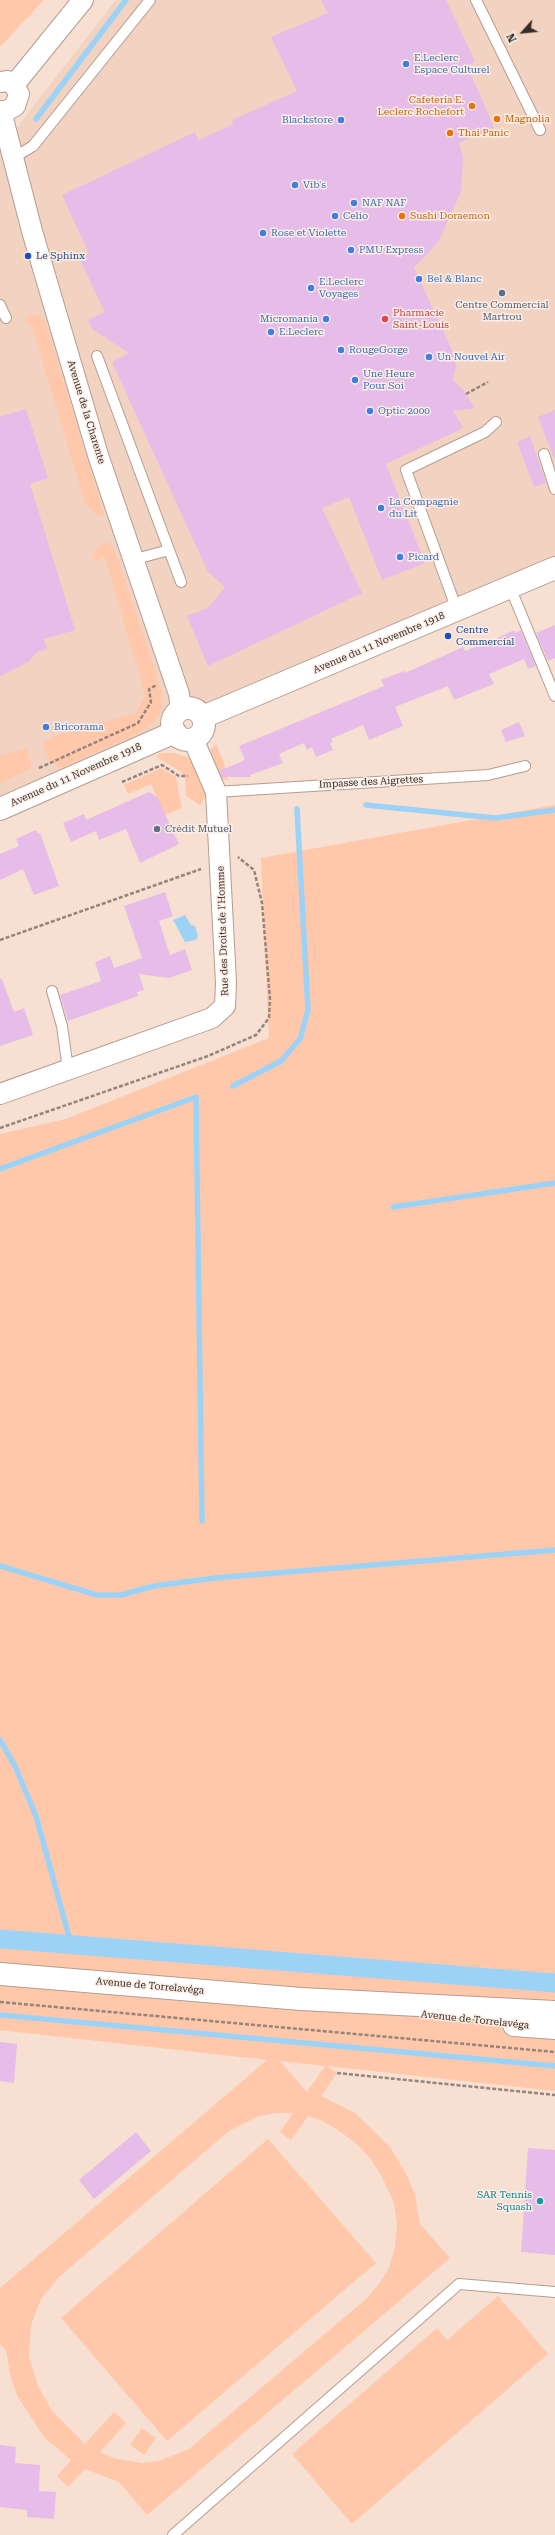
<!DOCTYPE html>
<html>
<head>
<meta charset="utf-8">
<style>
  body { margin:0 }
  #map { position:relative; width:555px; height:2535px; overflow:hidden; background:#f7dfd2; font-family:"Roboto Serif",serif }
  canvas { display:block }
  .north { position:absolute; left:503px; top:12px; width:40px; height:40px; -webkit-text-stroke:3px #fdeee6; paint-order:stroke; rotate:243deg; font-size:11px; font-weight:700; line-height:16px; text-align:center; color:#352c27 }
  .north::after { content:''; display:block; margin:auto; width:14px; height:18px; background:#352c27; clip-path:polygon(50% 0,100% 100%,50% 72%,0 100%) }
</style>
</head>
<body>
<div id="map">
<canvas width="555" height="2535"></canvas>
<div class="north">N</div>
</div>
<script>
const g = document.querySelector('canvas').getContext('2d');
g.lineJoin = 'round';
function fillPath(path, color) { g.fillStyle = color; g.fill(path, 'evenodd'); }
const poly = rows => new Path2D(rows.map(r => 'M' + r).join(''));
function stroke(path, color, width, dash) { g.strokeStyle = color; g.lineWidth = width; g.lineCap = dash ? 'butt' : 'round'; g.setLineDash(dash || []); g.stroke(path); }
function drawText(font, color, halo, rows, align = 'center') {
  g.font = font + ' "Roboto Serif",serif'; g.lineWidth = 3; g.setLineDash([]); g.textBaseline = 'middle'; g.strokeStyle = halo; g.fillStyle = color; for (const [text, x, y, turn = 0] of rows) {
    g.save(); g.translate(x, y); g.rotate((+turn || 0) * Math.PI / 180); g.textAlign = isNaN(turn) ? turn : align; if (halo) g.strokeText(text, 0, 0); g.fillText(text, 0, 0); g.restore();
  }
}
fillPath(poly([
  [116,0,555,0,555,564,222,702,0,800,0,149]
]), '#f2d2c1');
fillPath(poly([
  [0,0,44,0,1,46,0,45],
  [30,315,38,315,45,320,104,515,97,516,85,503,32,326,25,322,26,317],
  [105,542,110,544,115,550,162,692,162,710,153,723,141,732,62,768,50,762,43,744,51,737,136,713,145,695,105,557,94,562,94,551],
  [216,744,224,763,228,780,222,779,211,758,211,749],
  [26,748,32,768,0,783,0,756],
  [162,753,174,753,190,758,207,795,200,805,186,796,185,777,181,772,158,758,157,756],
  [161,768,176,777,182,808,165,815,151,784,128,794,124,785],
  [555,805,555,2091,327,2066,337,2073,321,2096,355,2113,390,2147,407,2176,415,2195,420,2224,450,2258,147,2515,119,2482,85,2469,68,2487,57,2476,71,2460,44,2437,18,2397,11,2379,6,2350,0,2344,0,2288,267,2060,0,2030,0,1134,66,1119,269,1038,261,858],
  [280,2061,325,2066,307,2092],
  [277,2113,293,2113,280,2132,291,2140,308,2116,323,2121,341,2132,359,2146,372,2161,383,2179,394,2203,397,2225,395,2247,389,2268,379,2284,366,2299,189,2449,159,2461,142,2463,113,2458,100,2452,126,2423,114,2412,85,2444,52,2411,38,2386,29,2356,31,2325,41,2299,59,2277,229,2131,259,2116],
  [268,2139,376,2263,167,2441,61,2318],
  [498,2296,548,2354,352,2524,292,2454,437,2328,447,2340],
  [142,2428,156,2438,144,2455,130,2445]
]), '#ffc8aa');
fillPath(poly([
  [185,915,191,925,195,926,198,936,196,940,185,942,173,920]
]), '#9dd2f7');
stroke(poly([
  [36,119,126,0],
  [366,805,495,818,555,810],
  [233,1086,281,1061,300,1039,308,1010,297,809],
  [0,1169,196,1097,202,1521],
  [393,1207,555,1183],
  [0,1566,97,1595,121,1595,154,1586,215,1578,555,1550],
  [0,1740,14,1764,36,1816,71,1944],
  [0,2015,555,2066]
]), '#9dd2f7', 5.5);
stroke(poly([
  [0,1939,555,1983]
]), '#9dd2f7', 19);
fillPath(poly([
  [321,0,446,0,475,61,467,66,494,127,459,143,463,157,461,192,438,242,414,268,453,352,456,365,453,381,462,388,475,408,453,411,463,427,457,431,386,464,425,563,382,580,349,497,322,508,362,593,208,666,187,616,208,608,225,587,208,572,112,362,129,353,92,329,88,320,105,312,79,258,89,254,62,195,195,132,199,140,233,124,232,120,297,91,271,37,328,13],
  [26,409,48,478,30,484,75,630,44,639,47,649,37,652,28,662,0,676,0,417],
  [555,410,555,457,554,458,538,417],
  [530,436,546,483,534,487,517,442],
  [555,625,555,658,548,661,536,633],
  [514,630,515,633,521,630,536,666,528,669,524,659,489,674,494,684,454,700,448,686,395,707,403,726,369,740,363,725,331,739,333,742,330,743,333,750,316,757,312,747,307,750,304,743,279,754,283,763,250,775,251,777,222,777,219,771,245,760,239,746,384,686,381,680,404,671,405,673,463,647,465,651,491,641],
  [519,722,525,736,506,742,501,730],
  [149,792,157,797,179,844,140,863,126,829,99,840,96,831,71,842,63,823,84,814,86,820],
  [36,830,38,834,40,833,59,886,34,895,23,869,0,880,0,854,19,846,16,839],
  [165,892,173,916,159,921,164,937,170,955,185,949,192,970,169,978,139,974,144,990,137,992,138,996,68,1021,60,995,101,981,95,962,110,956,114,968,142,958,124,906],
  [0,979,2,979,14,1012,24,1008,33,1035,0,1046],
  [0,2042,17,2044,14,2083,0,2081],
  [136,2132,151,2151,94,2199,79,2180],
  [528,2148,555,2150,555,2255,521,2252],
  [0,2445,16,2447,15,2463,40,2465,39,2491,56,2492,54,2519,27,2517,27,2510,0,2507]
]), '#e6bde9');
const service = poly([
  [476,0,540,130],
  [13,158,33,146,150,0],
  [0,305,6,318],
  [97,356,169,550,132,560],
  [544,454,555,489],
  [169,550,181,582],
  [510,587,555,696],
  [457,610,406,470,485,432,496,422],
  [216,792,488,775,525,766],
  [52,991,62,1026,68,1069],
  [173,2535,459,2284,555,2292]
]);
const minor = poly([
  [0,82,8,81,14,85,19,94,15,106,6,111,0,111],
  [14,85,83,0],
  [1,111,32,231,98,455,179,694,181,709],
  [0,1094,212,1018,225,1006,226,983,216,792,193,739]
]);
const secondary = poly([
  '172 724a16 16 0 1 1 32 0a16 16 0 1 1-32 0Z',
  [203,717,555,568],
  [0,809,175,732]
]);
const primary = poly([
  [0,1974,301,1999,555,2012],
  [514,2025,555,2028]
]);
stroke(service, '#b49d90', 12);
stroke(minor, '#b49d90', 22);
stroke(secondary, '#b49d90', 24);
stroke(primary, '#b49d90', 24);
stroke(poly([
  [466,394,488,382],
  [39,768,138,723,151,702,149,689,157,685],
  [122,782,162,765,179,776,188,776],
  [0,940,201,869],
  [0,1128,208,1056,256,1035,269,1018,270,999,262,903,254,870,238,857],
  [0,2002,555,2052],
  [337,2073,555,2095]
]), '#94847b', 2.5, [4, 2]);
stroke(service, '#fff', 10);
stroke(minor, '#fff', 20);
stroke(secondary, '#fff', 22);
stroke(primary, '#fff', 22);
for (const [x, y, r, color] of [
  [406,64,4,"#3f7fe0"],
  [472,106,4,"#e8710a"],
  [497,119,4,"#e8710a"],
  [341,120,4,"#3f7fe0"],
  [450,133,4,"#e8710a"],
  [295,185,4,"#3f7fe0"],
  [354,203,4,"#3f7fe0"],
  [335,216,4,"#3f7fe0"],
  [402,216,4,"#e8710a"],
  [263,233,4,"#3f7fe0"],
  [351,250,4,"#3f7fe0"],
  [28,256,4,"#1a4fb4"],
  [419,279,4,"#3f7fe0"],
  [311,288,4,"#3f7fe0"],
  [502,293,4,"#5c6f8a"],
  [326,319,4,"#3f7fe0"],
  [385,319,4,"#e0444e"],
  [271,332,4,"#3f7fe0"],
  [341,350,4,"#3f7fe0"],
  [429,357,4,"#3f7fe0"],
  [355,380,4,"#3f7fe0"],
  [370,411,4,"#3f7fe0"],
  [381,508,4,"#3f7fe0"],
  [400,557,4,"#3f7fe0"],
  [448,636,4,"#1a4fb4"],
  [46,727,4,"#3f7fe0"],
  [157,829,4,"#5c6f8a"],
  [540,2201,4,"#0f9aa8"]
]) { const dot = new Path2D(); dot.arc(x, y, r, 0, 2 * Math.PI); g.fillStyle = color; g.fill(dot); stroke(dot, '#fdeee6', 1.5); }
drawText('10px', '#366cbe', '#fdeee6', [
  ["E.Leclerc",414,58],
  ["Espace Culturel",414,70],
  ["Blackstore",333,120,"right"],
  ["Vib's",303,185],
  ["NAF NAF",362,203],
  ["Celio",343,216],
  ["Rose et Violette",271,233],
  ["PMU Express",359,250],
  ["Bel & Blanc",427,279],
  ["E.Leclerc",319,282],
  ["Voyages",319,294],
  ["Micromania",318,319,"right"],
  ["E.Leclerc",279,332],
  ["RougeGorge",349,350],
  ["Un Nouvel Air",437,357],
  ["Une Heure",363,374],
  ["Pour Soi",363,386],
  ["Optic 2000",378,411],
  ["La Compagnie",389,502],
  ["du Lit",389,514],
  ["Picard",408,557],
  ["Bricorama",54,727]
], 'left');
drawText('10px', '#c56008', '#fdeee6', [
  ["Cafeteria E.",464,100,"right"],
  ["Leclerc Rochefort",464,112,"right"],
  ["Magnolia",505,119],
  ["Thai Panic",458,133],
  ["Sushi Doraemon",410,216]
], 'left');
drawText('10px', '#164399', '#fdeee6', [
  ["Le Sphinx",36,256],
  ["Centre",456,630],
  ["Commercial",456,642]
], 'left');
drawText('10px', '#4e5e75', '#fdeee6', [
  ["Centre Commercial",502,305],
  ["Martrou",502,317],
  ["Crédit Mutuel",165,829,"left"]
]);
drawText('10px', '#be3a42', '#fdeee6', [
  ["Pharmacie",393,313],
  ["Saint-Louis",393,325]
], 'left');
drawText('10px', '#352c27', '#fdeee6', [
  ["Avenue de la Charente",86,412,73],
  ["Avenue du 11 Novembre 1918",379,643,-23],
  ["Avenue du 11 Novembre 1918",76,775,-24],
  ["Impasse des Aigrettes",371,782,-3],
  ["Rue des Droits de l'Homme",223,931,-92],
  ["Avenue de Torrelavéga",150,1986,5],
  ["Avenue de Torrelavéga",475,2020,6]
]);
drawText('10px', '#0d838f', '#fdeee6', [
  ["SAR Tennis",532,2195],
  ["Squash",532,2207]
], 'right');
</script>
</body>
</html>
